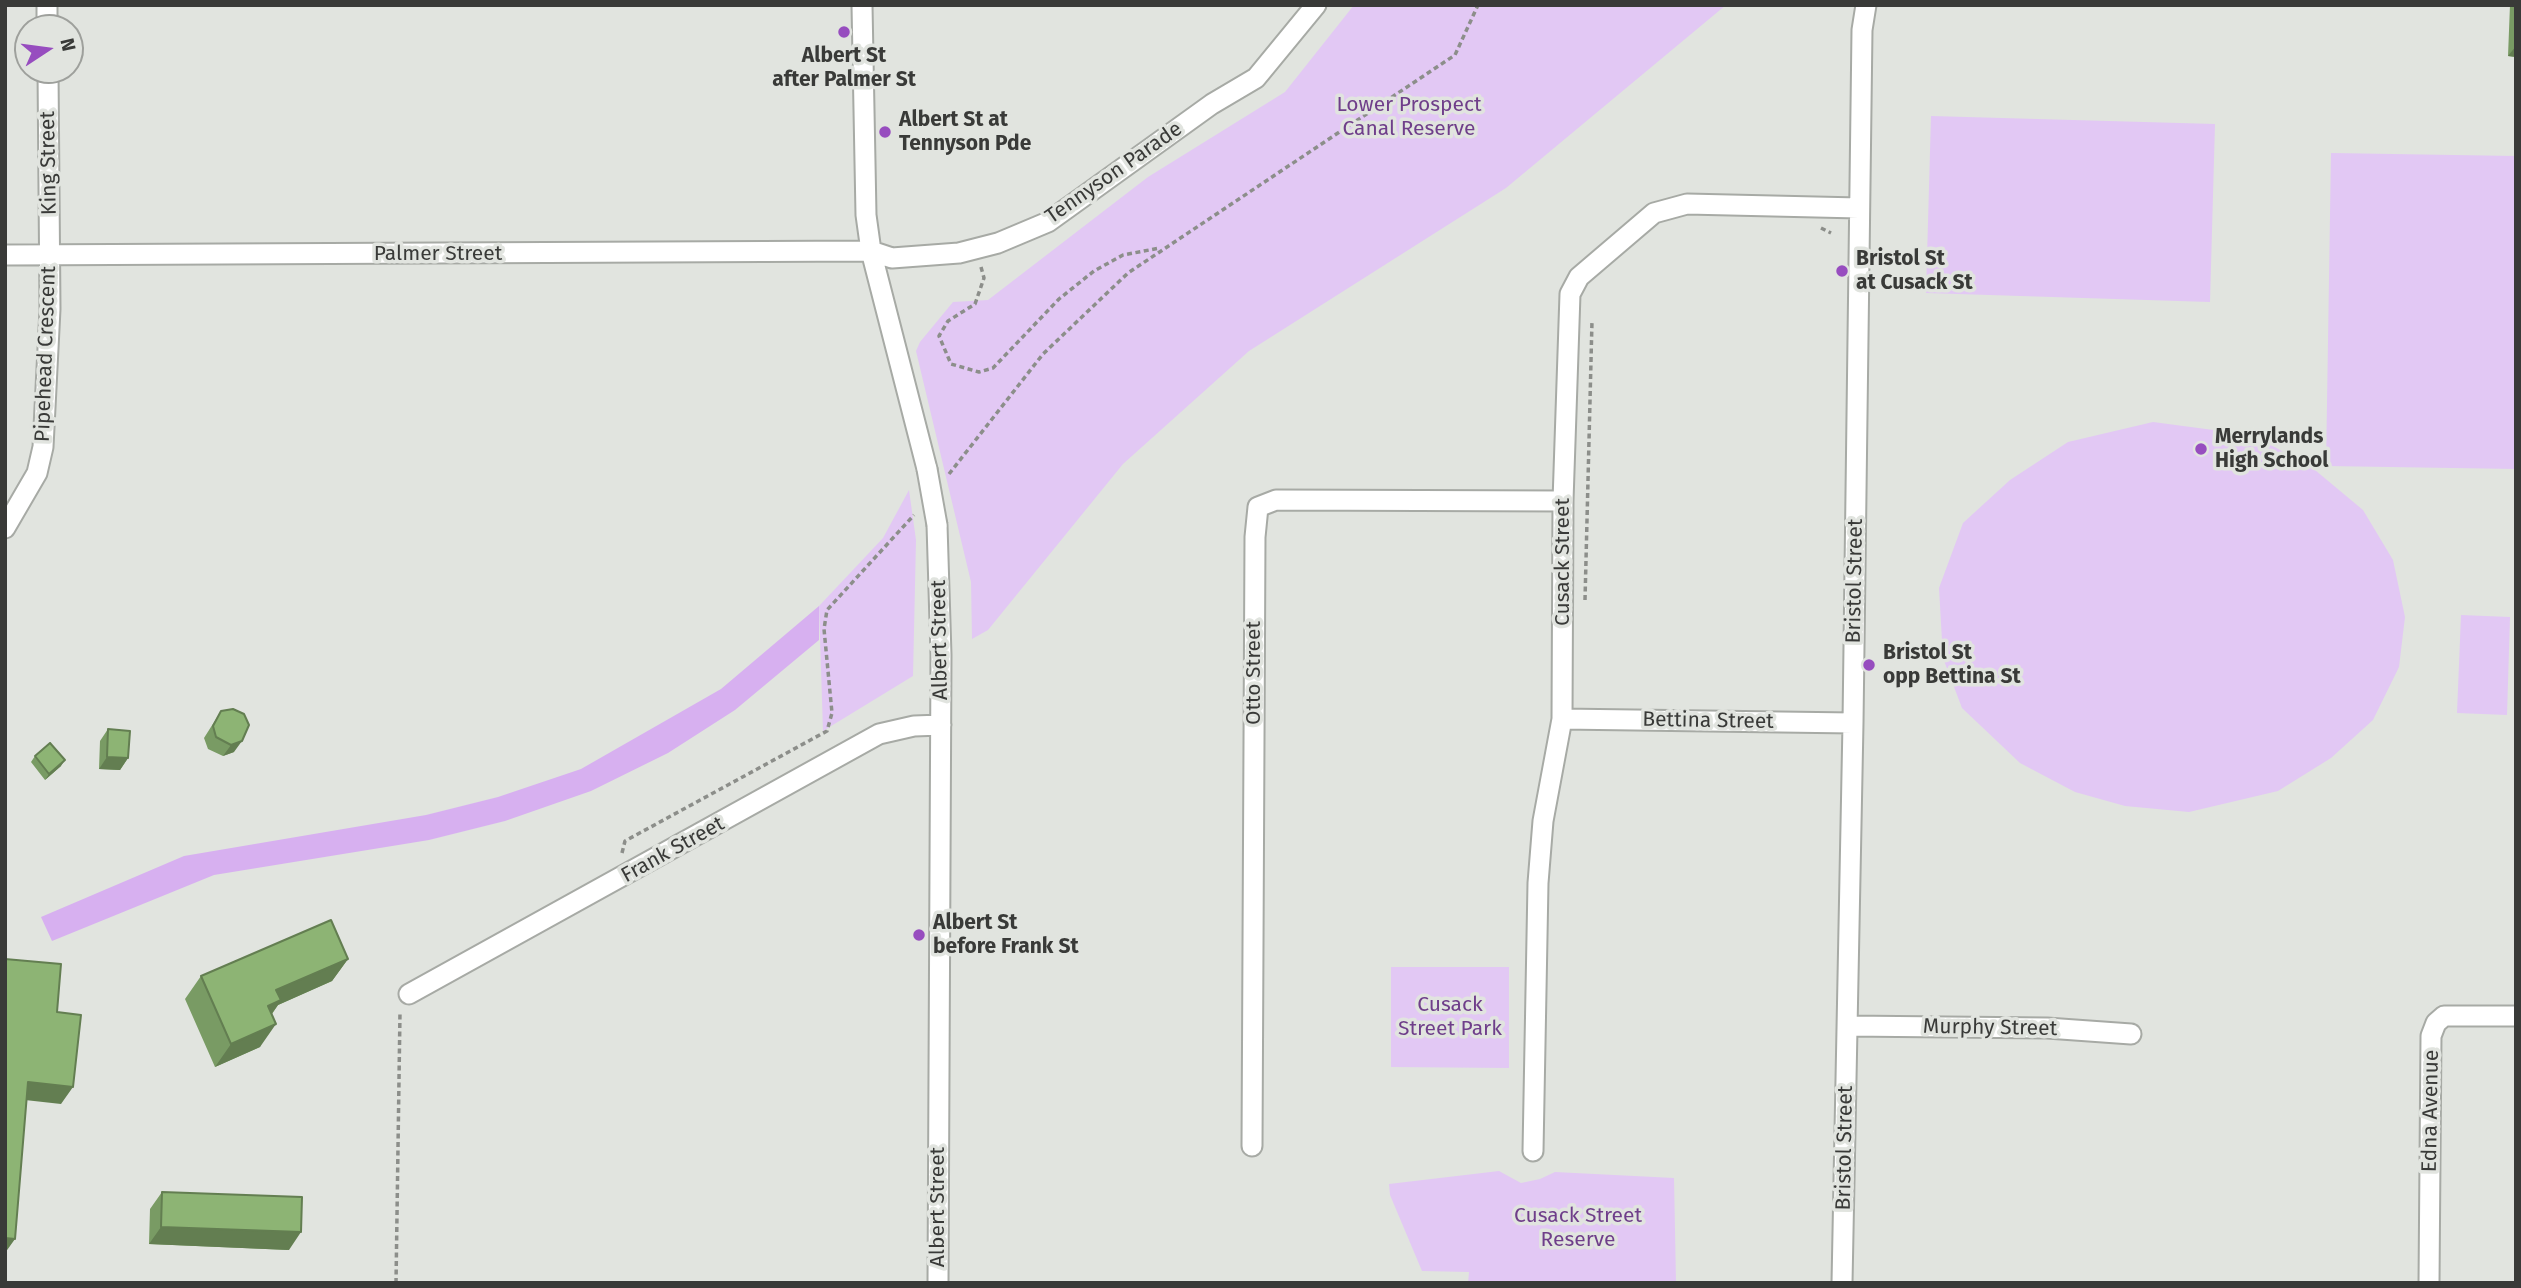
<!DOCTYPE html>
<html>
<head>
<meta charset="utf-8">
<style>
  body { margin:0 }
  #map { position:relative; width:2521px; height:1288px; overflow:hidden; background:#e1e4df; font-family:"Fira Sans",sans-serif }
  canvas { display:block }
  .frame { position:absolute; inset:0; border:7px solid #393a38; pointer-events:none }
  .north { position:absolute; left:14px; top:14px; width:70px; height:70px; box-sizing:border-box; background:#e1e4df; border:2px solid #9ea09c; border-radius:50%; rotate:77deg; font-size:19px; font-weight:700; line-height:28px; text-align:center; color:#393a38 }
  .north::after { content:''; display:block; margin:auto; width:24px; height:32px; background:#974dbf; clip-path:polygon(50% 0,100% 100%,50% 72%,0 100%) }
</style>
</head>
<body>
<div id="map">
<canvas width="2521" height="1288"></canvas>
<div class="frame"></div>
<div class="north">N</div>
</div>
<script>
const g = document.querySelector('canvas').getContext('2d');
g.lineJoin = 'round';
function fillPath(path, color) { g.fillStyle = color; g.fill(path, 'evenodd'); }
const poly = rows => new Path2D(rows.map(r => 'M' + r).join(''));
function stroke(path, color, width, dash) { g.strokeStyle = color; g.lineWidth = width; g.lineCap = dash ? 'butt' : 'round'; g.setLineDash(dash || []); g.stroke(path); }
function drawText(font, color, halo, rows, align = 'center') {
  g.font = font + ' "Fira Sans",sans-serif'; g.lineWidth = 7; g.setLineDash([]); g.textBaseline = 'middle'; g.strokeStyle = halo; g.fillStyle = color; for (const [text, x, y, turn = 0] of rows) {
    g.save(); g.translate(x, y); g.rotate((+turn || 0) * Math.PI / 180); g.textAlign = isNaN(turn) ? turn : align; if (halo) g.strokeText(text, 0, 0); g.fillText(text, 0, 0); g.restore();
  }
}
fillPath(poly([
  [1354,5,1726,5,1506,188,1249,351,1123,464,988,630,972,639,971,582,916,351,920,342,953,302,988,300,1148,177,1285,92],
  [1931,116,2215,124,2210,302,1926,293],
  [2331,153,2516,156,2516,469,2326,466],
  [2153,422,2221,431,2273,446,2315,470,2363,510,2393,560,2405,617,2399,667,2373,720,2331,758,2278,791,2189,812,2125,806,2075,792,2020,763,1962,708,1943,658,1939,588,1963,523,2010,480,2068,442],
  [909,490,916,540,913,676,823,731,819,606,883,538],
  [2461,615,2510,617,2507,715,2457,713],
  [1391,967,1509,967,1509,1068,1391,1067],
  [1499,1171,1521,1183,1540,1179,1555,1172,1674,1178,1676,1283,1468,1283,1469,1272,1422,1271,1390,1195,1389,1184]
]), '#e2c8f4');
fillPath(poly([
  [819,606,819,640,735,710,668,753,591,791,505,821,429,840,214,875,52,941,41,917,184,856,426,815,498,797,581,769,721,689]
]), '#d7b0f0');
const minor = poly([
  [47,5,47,28],
  [862,5,866,215,871,251,927,469],
  [5,255,871,251,892,258,959,253,998,243,1048,222,1212,104,1256,78,1316,5],
  [937,525,941,655,938,1283],
  [5,528,37,473,43,447,50,309,48,70],
  [1562,719,1853,723],
  [409,994,879,734,914,726,941,725],
  [1848,1026,2047,1028,2131,1034],
  [1252,1146,1255,537,1258,507,1276,500,1563,501],
  [1533,1151,1538,883,1543,821,1562,719,1563,501,1570,294,1579,277,1654,213,1687,204,1859,208],
  [1842,1283,1853,723,1862,30,1866,5],
  [2429,1283,2431,1036,2436,1023,2444,1016,2516,1016]
]);
stroke(minor, '#a7aaa5', 23);
stroke(poly([
  [1821,228,1831,233],
  [981,267,984,278,975,304,948,321,939,336,951,364,979,372,993,368,1059,299,1094,271,1123,255,1160,248],
  [949,474,1043,354,1128,273,1455,55,1478,5],
  [1585,600,1592,321],
  [622,853,625,841,827,731,832,713,824,629,827,610,914,515],
  [396,1283,400,1012]
]), '#8c8e8a', 3.5, [5, 3.5]);
stroke(minor, '#fff', 19);
const minorBridge = poly([
  [927,469,937,525]
]);
stroke(minorBridge, '#a7aaa5', 23, []);
stroke(minorBridge, '#fff', 19);
fillPath(poly([
  [2510,5,2516,5,2516,57,2508,56],
  [221,711,234,752,223,756,208,749,204,738],
  [108,729,128,758,120,770,99,769,100,741],
  [35,756,61,766,45,780,31,762],
  [348,959,332,981,278,1005,272,1014,260,1047,215,1067,185,999,201,976],
  [162,1192,289,1250,149,1244,150,1209]
]), '#799b64');
fillPath(poly([
  [2516,46,2516,57,2508,56],
  [242,741,234,752,223,756,231,745],
  [107,757,128,758,120,770,99,769],
  [65,760,61,766,45,780,49,774],
  [348,959,332,981,278,1005,265,1023,252,1029,276,990],
  [276,1024,260,1047,215,1067,231,1044],
  [28,1082,73,1087,61,1104,16,1099],
  [161,1227,301,1232,289,1250,149,1244],
  [5,1238,15,1239,5,1253]
]), '#637e51');
const building = poly([
  [233,709,244,714,249,725,242,741,231,745,216,737,213,726,221,711,233,709],
  [108,729,130,731,128,758,107,757,108,729],
  [50,743,65,760,49,774,35,756,50,743],
  [331,920,348,959,276,990,281,1000,268,1006,276,1024,231,1044,201,976,331,920],
  [5,959,61,964,57,1012,81,1015,73,1087,28,1082,15,1239,5,1238,5,959],
  [162,1192,302,1197,301,1232,161,1227,162,1192]
]);
fillPath(building, '#8db474');
stroke(building, '#637e51', 2);
for (const [x, y, r, color] of [
  [844,32,7,"#974dbf"],
  [885,132,7,"#974dbf"],
  [1842,271,7,"#974dbf"],
  [2201,449,7,"#974dbf"],
  [1869,665,7,"#974dbf"],
  [919,935,7,"#974dbf"]
]) { const dot = new Path2D(); dot.arc(x, y, r, 0, 2 * Math.PI); g.fillStyle = color; g.fill(dot); stroke(dot, '#e1e4df', 2.5); }
drawText('bold 21px', '#393a38', '#e1e4df', [
  ["Albert St",844,56,"center"],
  ["after Palmer St",844,80,"center"],
  ["Albert St at",899,120],
  ["Tennyson Pde",899,144],
  ["Bristol St",1856,259],
  ["at Cusack St",1856,283],
  ["Merrylands",2215,437],
  ["High School",2215,461],
  ["Bristol St",1883,653],
  ["opp Bettina St",1883,677],
  ["Albert St",933,923],
  ["before Frank St",933,947]
], 'left');
drawText('21px', '#6f3e8a', '#e1e4df', [
  ["Lower Prospect",1409,105],
  ["Canal Reserve",1409,129],
  ["Cusack",1450,1005],
  ["Street Park",1450,1029],
  ["Cusack Street",1578,1216],
  ["Reserve",1578,1240]
]);
drawText('21px', '#393a38', '#e1e4df', [
  ["King Street",49,163,-91],
  ["Tennyson Parade",1114,173,-35],
  ["Palmer Street",438,254],
  ["Pipehead Crescent",46,354,-88],
  ["Cusack Street",1563,562,-90],
  ["Bristol Street",1855,581,-89],
  ["Albert Street",940,640,-91],
  ["Otto Street",1254,673,-90],
  ["Bettina Street",1708,721,1],
  ["Frank Street",673,850,-29],
  ["Murphy Street",1990,1028,1],
  ["Edna Avenue",2431,1111,-89],
  ["Bristol Street",1845,1148,-89],
  ["Albert Street",938,1207,-90]
]);
</script>
</body>
</html>
